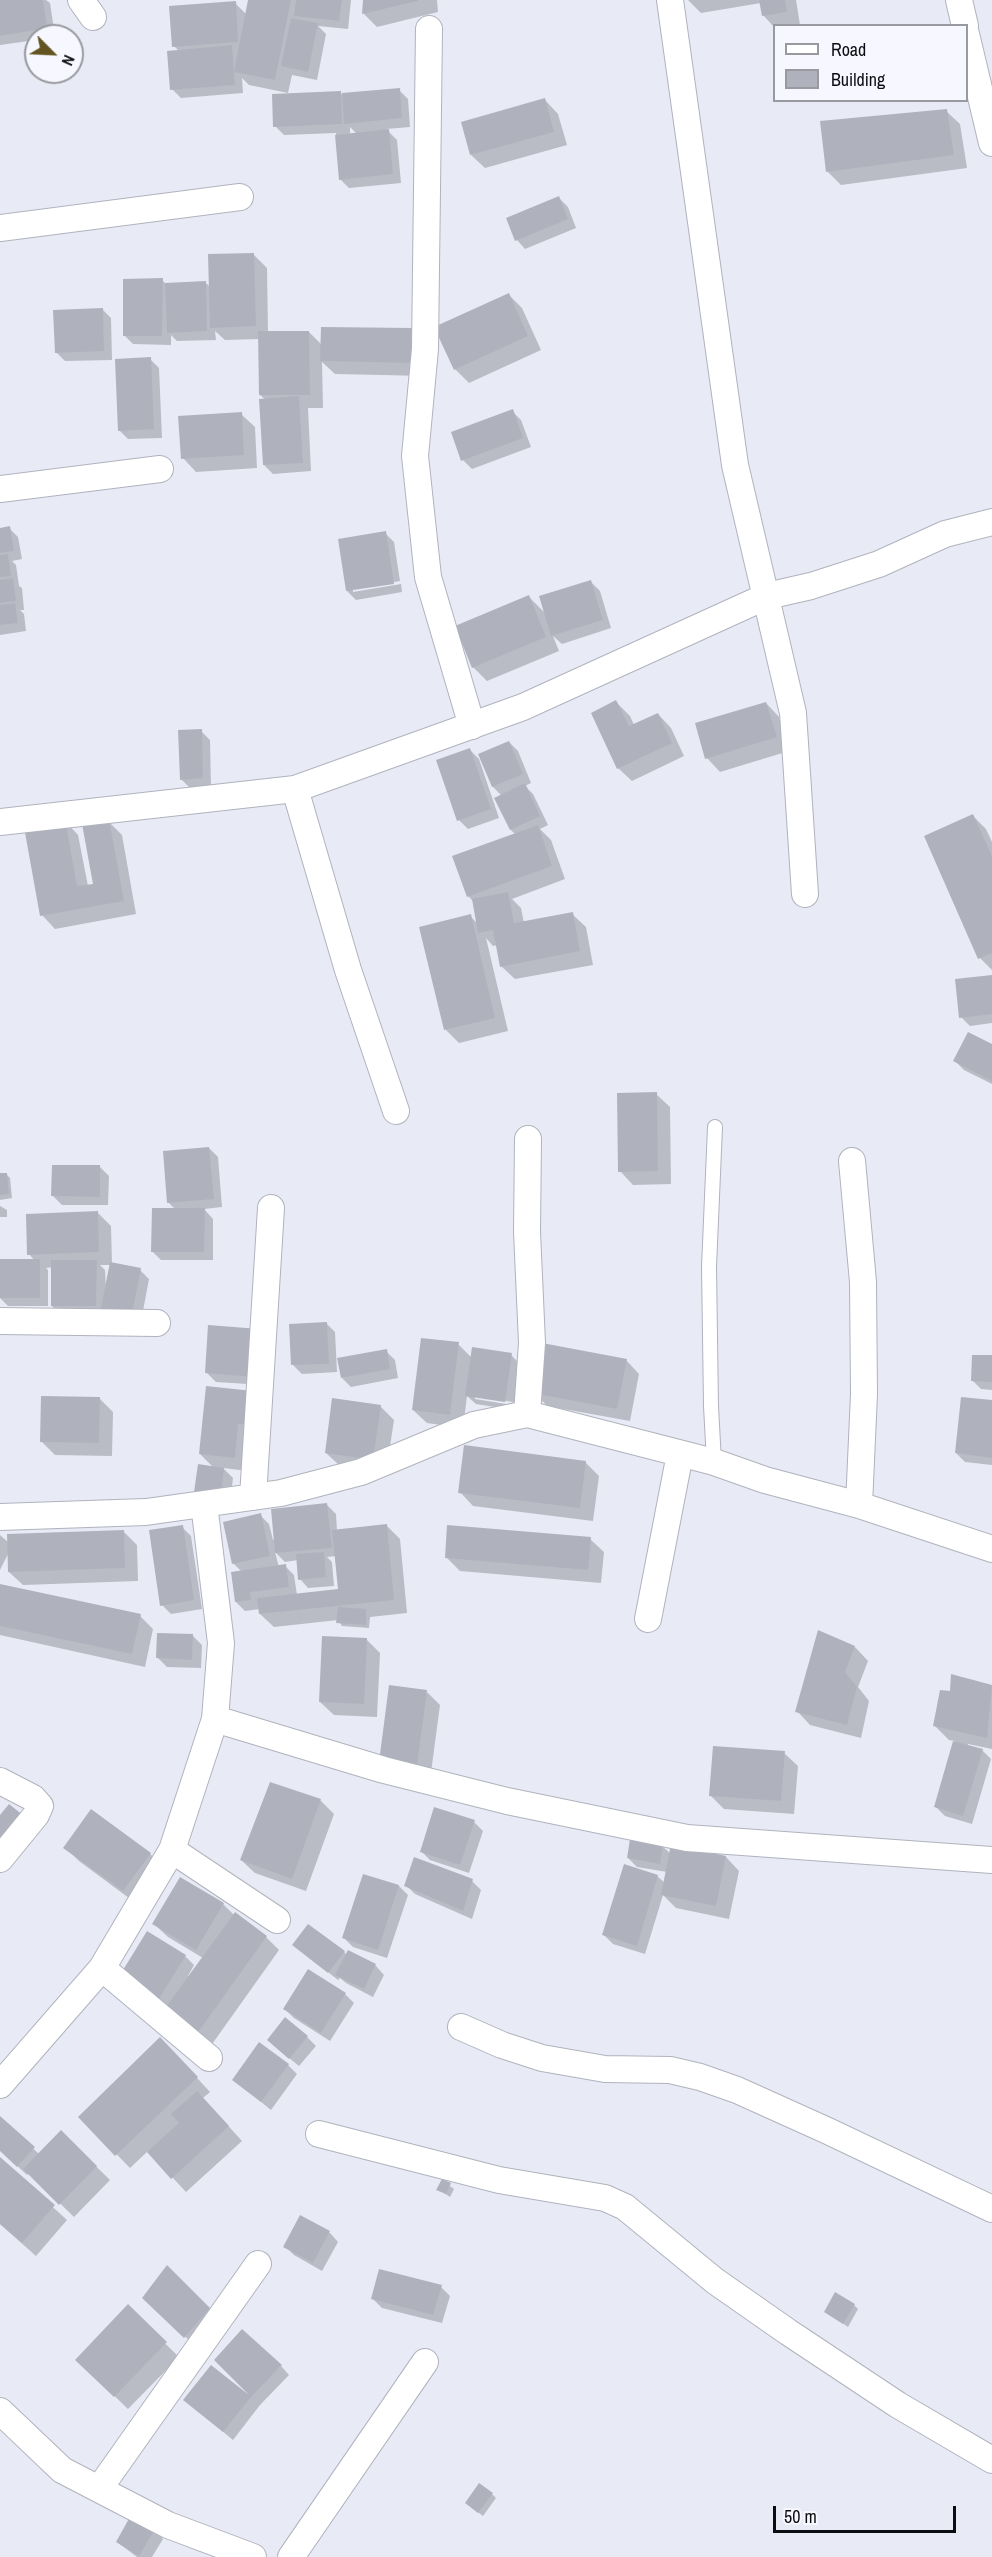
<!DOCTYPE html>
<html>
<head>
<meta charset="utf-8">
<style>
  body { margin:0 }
  #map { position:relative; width:992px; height:2557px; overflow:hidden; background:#e8ebf5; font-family:"Archivo Narrow",sans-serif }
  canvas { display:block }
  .legend { position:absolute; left:773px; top:24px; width:195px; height:78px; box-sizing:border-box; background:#f7f8ff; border:2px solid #999a9f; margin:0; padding:8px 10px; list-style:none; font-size:18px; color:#0c0d10 }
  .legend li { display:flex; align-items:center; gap:12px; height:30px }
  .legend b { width:30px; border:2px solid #999a9f }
  .north { position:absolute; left:24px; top:24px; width:60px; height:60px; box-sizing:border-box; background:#f7f8ff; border:2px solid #999a9f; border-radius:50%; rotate:114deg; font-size:16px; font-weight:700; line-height:24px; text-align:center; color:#0c0d10 }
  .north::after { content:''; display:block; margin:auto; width:21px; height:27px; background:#635522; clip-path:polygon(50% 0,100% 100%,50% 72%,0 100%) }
  .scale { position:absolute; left:773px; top:2506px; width:183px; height:27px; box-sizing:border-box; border:3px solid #0c0d10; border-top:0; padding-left:8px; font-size:18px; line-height:21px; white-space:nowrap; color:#0c0d10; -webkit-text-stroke:4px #f7f8ff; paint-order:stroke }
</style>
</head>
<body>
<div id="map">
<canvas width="992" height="2557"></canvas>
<ul class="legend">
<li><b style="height:8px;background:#fff"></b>Road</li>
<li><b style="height:16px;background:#afb2bc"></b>Building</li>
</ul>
<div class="north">N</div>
<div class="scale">50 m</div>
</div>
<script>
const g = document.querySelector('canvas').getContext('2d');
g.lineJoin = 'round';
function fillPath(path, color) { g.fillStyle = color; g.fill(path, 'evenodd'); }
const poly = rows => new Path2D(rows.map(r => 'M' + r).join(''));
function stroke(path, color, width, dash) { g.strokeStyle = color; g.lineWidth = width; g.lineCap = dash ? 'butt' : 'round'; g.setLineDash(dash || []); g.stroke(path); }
fillPath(poly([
  [46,0,50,3,55,36,36,36,36,40,0,45,0,1],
  [250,0,351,0,348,29,318,26,326,34,317,80,292,75,288,93,249,85,242,78,243,93,181,98,172,89,179,51,174,46,235,3,247,15],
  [365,0,437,0,438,12,377,27,364,14],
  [688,0,796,0,800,25,774,27,763,15,761,3,701,13],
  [399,90,408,99,410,127,386,129,397,140,401,183,349,188,340,179,336,133,284,135,275,126,340,93,343,95],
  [350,127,357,134,350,135],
  [545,100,558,114,567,145,485,168,471,155],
  [946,111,960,124,967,168,841,185,827,171],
  [559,198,568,207,576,228,525,249,517,240],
  [253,254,267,268,268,332,309,332,322,345,413,330,426,376,335,374,322,362,323,408,308,408,311,471,273,474,264,465,266,400,260,395,260,339,225,340,215,331,216,340,177,341,171,335,171,345,133,344,124,335,162,280,166,284,205,282,211,288],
  [509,295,522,308,541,350,469,383,455,369],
  [102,309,111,318,112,360,65,361,56,352],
  [150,359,159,368,162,438,128,439,119,430],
  [512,411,521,420,531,447,472,469,463,460],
  [241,414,255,427,257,468,196,472,183,458],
  [9,528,18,537,22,559,12,561,16,565,19,586,22,588,24,610,20,610,24,614,26,631,0,635,0,529],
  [385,533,394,542,400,581,353,589,353,592,401,584,402,592,356,600,347,591],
  [591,582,600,591,611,628,562,644,553,636,559,651,487,681,473,667,529,597,546,614],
  [616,702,630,716,634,725,658,714,671,728,684,756,632,781,618,768],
  [766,703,779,717,789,751,720,772,707,758],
  [201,731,210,740,211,787,190,788,181,779],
  [509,742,518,751,531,783,525,786,533,794,548,825,540,829,551,840,565,879,512,899,521,908,524,923,572,914,586,927,593,965,515,979,501,966,498,945,493,946,486,938,508,1031,459,1043,446,1030,470,916,478,924,474,902,468,896,516,835,511,830,496,799,502,796,493,787,480,755],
  [470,750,479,759,499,818,468,829,459,820],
  [973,816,986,829,992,842,992,970,980,958],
  [65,821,78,835,88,886,95,885,108,821,122,835,136,914,55,929,42,915],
  [992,977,992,1023,970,1026,961,1017],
  [992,1046,992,1084,964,1070,955,1061],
  [656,1094,670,1107,671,1184,633,1185,620,1171],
  [209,1148,218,1157,222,1207,204,1209,213,1219,213,1260,161,1260,152,1251,175,1209,168,1202],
  [100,1167,109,1176,108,1205,62,1205,53,1196],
  [6,1174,10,1178,12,1198,0,1200,0,1175],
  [0,1206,7,1210,7,1217,0,1217],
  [97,1212,111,1226,112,1264,140,1270,149,1279,140,1327,61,1315,52,1306,53,1267,46,1268,48,1270,48,1306,8,1306,0,1298,0,1260,35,1261,29,1254],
  [100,1265,111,1265,106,1289,105,1270],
  [326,1323,335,1332,337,1372,302,1374,293,1365],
  [267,1339,264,1385,216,1382,207,1373],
  [458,1344,472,1358,511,1355,520,1364,514,1410,476,1404,467,1396,463,1428,427,1423,413,1410],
  [475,1396,513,1402,512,1405,475,1399],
  [386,1351,395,1360,398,1378,351,1387,342,1378],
  [992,1357,992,1390,981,1389,972,1380],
  [626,1360,639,1374,630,1421,547,1406,534,1392],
  [253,1392,248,1471,223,1468,233,1478,230,1503,205,1500,214,1468,200,1454],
  [100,1399,113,1412,112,1456,55,1455,41,1441],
  [992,1401,992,1465,965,1462,956,1453],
  [380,1406,394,1420,386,1473,340,1466,326,1453],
  [585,1462,599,1476,593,1521,473,1506,460,1492],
  [327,1505,336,1514,337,1531,386,1525,400,1539,407,1613,370,1617,369,1628,342,1626,338,1620,274,1627,260,1614,260,1609,245,1611,236,1602,242,1572,233,1563,260,1515,269,1524,273,1540],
  [275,1552,285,1562,298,1560,300,1579,308,1588,334,1586,332,1562,327,1557,336,1556,339,1591,297,1595,294,1575,285,1566,279,1567],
  [182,1527,191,1536,202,1609,171,1614,162,1605],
  [124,1532,137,1545,138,1581,23,1585,9,1572,9,1552,0,1570,0,1535,8,1542],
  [590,1539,604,1552,601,1583,460,1571,446,1557],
  [0,1585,140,1616,153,1629,145,1667,0,1635],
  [193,1636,202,1645,201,1668,167,1667,158,1658],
  [367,1640,380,1653,377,1717,334,1715,320,1702],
  [855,1647,868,1661,858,1687,869,1701,861,1738,810,1725,797,1711],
  [952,1676,992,1687,992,1749,968,1744,968,1746,982,1750,991,1759,972,1824,945,1816,936,1807,955,1741,949,1740,935,1726,951,1692],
  [427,1692,440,1705,430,1780,394,1775],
  [784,1753,798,1766,794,1814,724,1809,710,1795],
  [320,1800,334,1814,306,1891,255,1873,241,1860],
  [474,1822,483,1831,469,1873,430,1860,421,1851],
  [662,1846,671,1854,726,1857,739,1871,729,1919,676,1908,663,1895,645,1954,613,1944,604,1935,657,1876,665,1883,667,1872,637,1867,628,1858],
  [65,1847,150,1854,164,1867,137,1904,79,1861],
  [364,1875,399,1886,408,1895,387,1958,353,1947,344,1938],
  [472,1881,481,1890,472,1919,415,1894,406,1885],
  [223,1904,234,1915,266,1937,279,1950,210,2047,130,1984,147,1933,185,1956,194,1965,188,1976,190,1977,203,1958,168,1937,154,1924],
  [294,1945,344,1952,347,1955,349,1952,376,1966,384,1975,373,1997,346,1983,340,1978,338,1980],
  [345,1994,354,2003,330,2041,294,2018,285,2009],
  [307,2037,316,2046,299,2066,278,2049],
  [174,2053,210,2092,203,2098,242,2141,186,2192,148,2151,130,2168,80,2117],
  [288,2065,297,2074,271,2110,234,2080],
  [0,2118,39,2154,61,2132,110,2180,74,2217,29,2173,27,2175,0,2150],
  [0,2159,67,2220,36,2256,0,2224],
  [443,2181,454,2189,450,2197,438,2189],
  [301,2217,330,2233,338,2242,322,2271,294,2255,285,2246],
  [168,2267,218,2318,194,2345,144,2297],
  [441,2287,450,2296,442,2323,382,2308,373,2299],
  [854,2305,858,2309,848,2327,826,2312],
  [128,2307,179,2357,128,2409,77,2360],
  [281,2366,289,2375,260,2405,233,2440,185,2400,249,2396],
  [492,2494,496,2498,483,2516,471,2507],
  [154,2530,163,2539,152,2557,137,2557,117,2542]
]), '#0003');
fillPath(poly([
  [0,0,43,0,47,28,0,36],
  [248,0,291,0,275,80,234,72,235,85,170,90,167,51,232,45,234,72],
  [296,0,342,0,339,21,294,16],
  [363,0,418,0,418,1,362,14],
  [759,0,785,0,787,12,762,16],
  [236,1,238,42,172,47,169,6],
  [291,18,318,23,308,72,281,66],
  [400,88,402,118,344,124,342,93],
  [341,91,342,124,273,127,272,94],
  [545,98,554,132,470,155,461,122],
  [947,109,954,155,826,172,820,121],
  [389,129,393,174,339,180,335,135],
  [559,196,568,219,515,241,506,218],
  [254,253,256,326,210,328,208,254],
  [163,278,162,336,123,336,123,279],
  [206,281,207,331,167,333,165,283],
  [509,293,528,336,454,370,434,327],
  [103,308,104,351,55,353,53,310],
  [321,327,414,328,413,363,320,361],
  [258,331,309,331,310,395,259,395],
  [151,357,154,429,118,431,115,359],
  [299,396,303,463,263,465,259,399],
  [513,409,523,438,461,461,451,432],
  [242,412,244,455,181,459,178,416],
  [10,526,14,551,0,553,0,528],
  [386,531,394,584,346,591,338,539],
  [8,554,11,576,0,577,0,555],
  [13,578,16,601,0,603,0,580],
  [591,580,603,620,551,636,539,596],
  [529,595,546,637,472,668,455,626],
  [15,603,18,623,0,625,0,605],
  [616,700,629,726,658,713,672,743,617,769,591,713],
  [766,702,777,737,705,759,695,723],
  [202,729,203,778,180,780,178,730],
  [509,741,523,774,492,787,478,754],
  [470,748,491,809,457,821,436,760],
  [525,783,540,816,510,830,494,798],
  [973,814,992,856,992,953,978,959,924,836],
  [65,819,77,886,93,884,82,824,109,819,124,901,40,916,24,827],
  [538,825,552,866,467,897,452,856],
  [508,892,514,923,573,912,580,951,500,967,493,930,478,933,472,899],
  [471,914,495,1018,444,1030,419,927],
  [992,975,992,1014,959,1018,955,979],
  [968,1032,992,1044,992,1081,953,1061],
  [657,1092,658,1171,618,1172,617,1093],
  [209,1147,214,1199,167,1203,163,1151],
  [52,1165,100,1165,100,1197,51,1196],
  [0,1173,7,1173,9,1194,0,1195],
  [152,1208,205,1208,204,1252,151,1252],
  [98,1211,99,1252,27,1255,26,1214],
  [0,1259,40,1259,40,1298,0,1298],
  [51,1260,97,1260,96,1306,51,1306],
  [110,1262,141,1268,131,1319,100,1313],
  [327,1322,329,1364,291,1365,289,1324],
  [208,1325,259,1329,256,1377,205,1373],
  [421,1338,459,1342,450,1415,412,1410],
  [542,1343,627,1359,617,1409,532,1393],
  [472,1347,512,1353,505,1402,465,1396],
  [387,1349,390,1369,341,1378,337,1358],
  [972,1355,992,1355,992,1382,971,1381],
  [206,1386,253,1391,250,1425,238,1424,235,1458,199,1454],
  [41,1396,100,1397,99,1443,40,1442],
  [961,1397,992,1400,992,1458,955,1453],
  [332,1398,381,1405,373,1460,325,1453],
  [464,1445,586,1461,580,1508,458,1493],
  [198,1464,224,1468,221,1495,194,1492],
  [327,1503,332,1548,275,1553,271,1509],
  [261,1513,270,1556,232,1564,223,1522],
  [387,1524,394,1600,259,1614,257,1598,338,1589,332,1530],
  [183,1525,194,1600,160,1606,149,1530],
  [447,1525,591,1537,588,1570,445,1558],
  [124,1530,125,1568,8,1572,7,1534],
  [324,1552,326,1577,298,1580,296,1554],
  [286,1564,289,1587,250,1592,251,1600,235,1602,231,1572],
  [0,1584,141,1614,132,1654,0,1626],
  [338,1607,366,1609,366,1625,336,1623],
  [818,1630,855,1646,845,1672,857,1687,847,1725,795,1712],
  [157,1633,193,1634,192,1660,156,1658],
  [322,1636,367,1638,364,1704,319,1702],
  [951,1674,992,1685,987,1738,933,1726,940,1690,950,1691],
  [389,1685,427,1690,417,1767,379,1762],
  [953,1741,983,1749,963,1816,934,1807],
  [713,1746,785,1751,781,1801,709,1796],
  [270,1782,321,1799,292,1879,240,1860],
  [9,1804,24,1816,0,1844,0,1815],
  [434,1807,475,1820,460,1865,420,1852],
  [91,1809,151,1853,123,1891,63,1848],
  [630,1839,663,1844,660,1864,627,1858],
  [671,1844,726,1856,716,1906,661,1895],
  [414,1857,473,1879,463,1911,404,1886],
  [624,1864,658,1875,637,1946,602,1935],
  [363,1874,399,1885,378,1950,342,1938],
  [180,1877,224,1903,196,1950,152,1924],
  [235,1912,267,1936,196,2035,163,2011],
  [308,1924,345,1951,328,1973,292,1945],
  [147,1931,186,1955,159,1999,120,1975],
  [348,1950,376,1964,364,1989,335,1975],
  [308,1969,346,1993,321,2033,283,2009],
  [285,2017,308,2036,289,2059,267,2040],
  [160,2037,198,2077,115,2156,78,2117],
  [259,2042,289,2064,261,2102,232,2080],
  [197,2091,229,2126,171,2179,147,2152,179,2123,171,2114],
  [0,2116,35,2147,17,2167,0,2151],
  [61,2130,97,2166,59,2205,23,2169],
  [0,2157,55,2205,22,2243,0,2224],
  [442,2179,451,2183,446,2194,436,2190],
  [300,2215,330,2231,313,2263,283,2247],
  [167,2265,210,2308,184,2338,142,2298],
  [379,2269,442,2285,433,2315,371,2299],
  [835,2292,855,2304,843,2324,824,2312],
  [128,2304,167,2342,114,2397,75,2360],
  [242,2329,282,2365,251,2397,223,2432,183,2400,211,2365,249,2395,214,2360],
  [479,2483,493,2493,478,2513,465,2503],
  [131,2515,155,2529,139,2556,116,2542]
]), '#afb2bc');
const service = poly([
  [714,1462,711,1406,709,1267,715,1127]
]);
const minor = poly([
  [81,0,93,17],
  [670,0,735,465,793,713,805,894],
  [959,0,965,26],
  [429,29,425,349,415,456,428,577,472,726],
  [966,34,992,143],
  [0,228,240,197],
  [0,489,160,469],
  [295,789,348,970,396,1111],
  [0,822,295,789,523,707,767,596,811,586,879,564,945,534,992,522],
  [852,1161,863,1282,864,1394,859,1505],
  [0,1321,157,1323],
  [527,1414,532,1343,527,1232,528,1139],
  [253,1497,271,1208],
  [0,1517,146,1512,281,1493,361,1472,474,1425,527,1414,714,1462,765,1480,859,1505,992,1549],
  [648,1619,680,1454],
  [215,1719,384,1770,507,1801,687,1838,992,1860],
  [0,1781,33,1798,40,1806,36,1815,0,1859],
  [172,1850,277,1920],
  [102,1968,209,2058],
  [461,2027,502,2045,542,2058,605,2069,670,2070,700,2077,737,2090,828,2131,992,2209],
  [0,2085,102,1968,172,1850,215,1719,221,1643,204,1504],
  [319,2134,499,2180,605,2198,625,2207,715,2281,788,2332,898,2405,992,2460],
  [0,2411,62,2470,168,2525,253,2557],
  [99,2489,258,2264],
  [291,2557,425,2362]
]);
stroke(service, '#b0b3bd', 16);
stroke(minor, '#b0b3bd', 28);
stroke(service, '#fff', 14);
stroke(minor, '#fff', 26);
</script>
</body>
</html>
